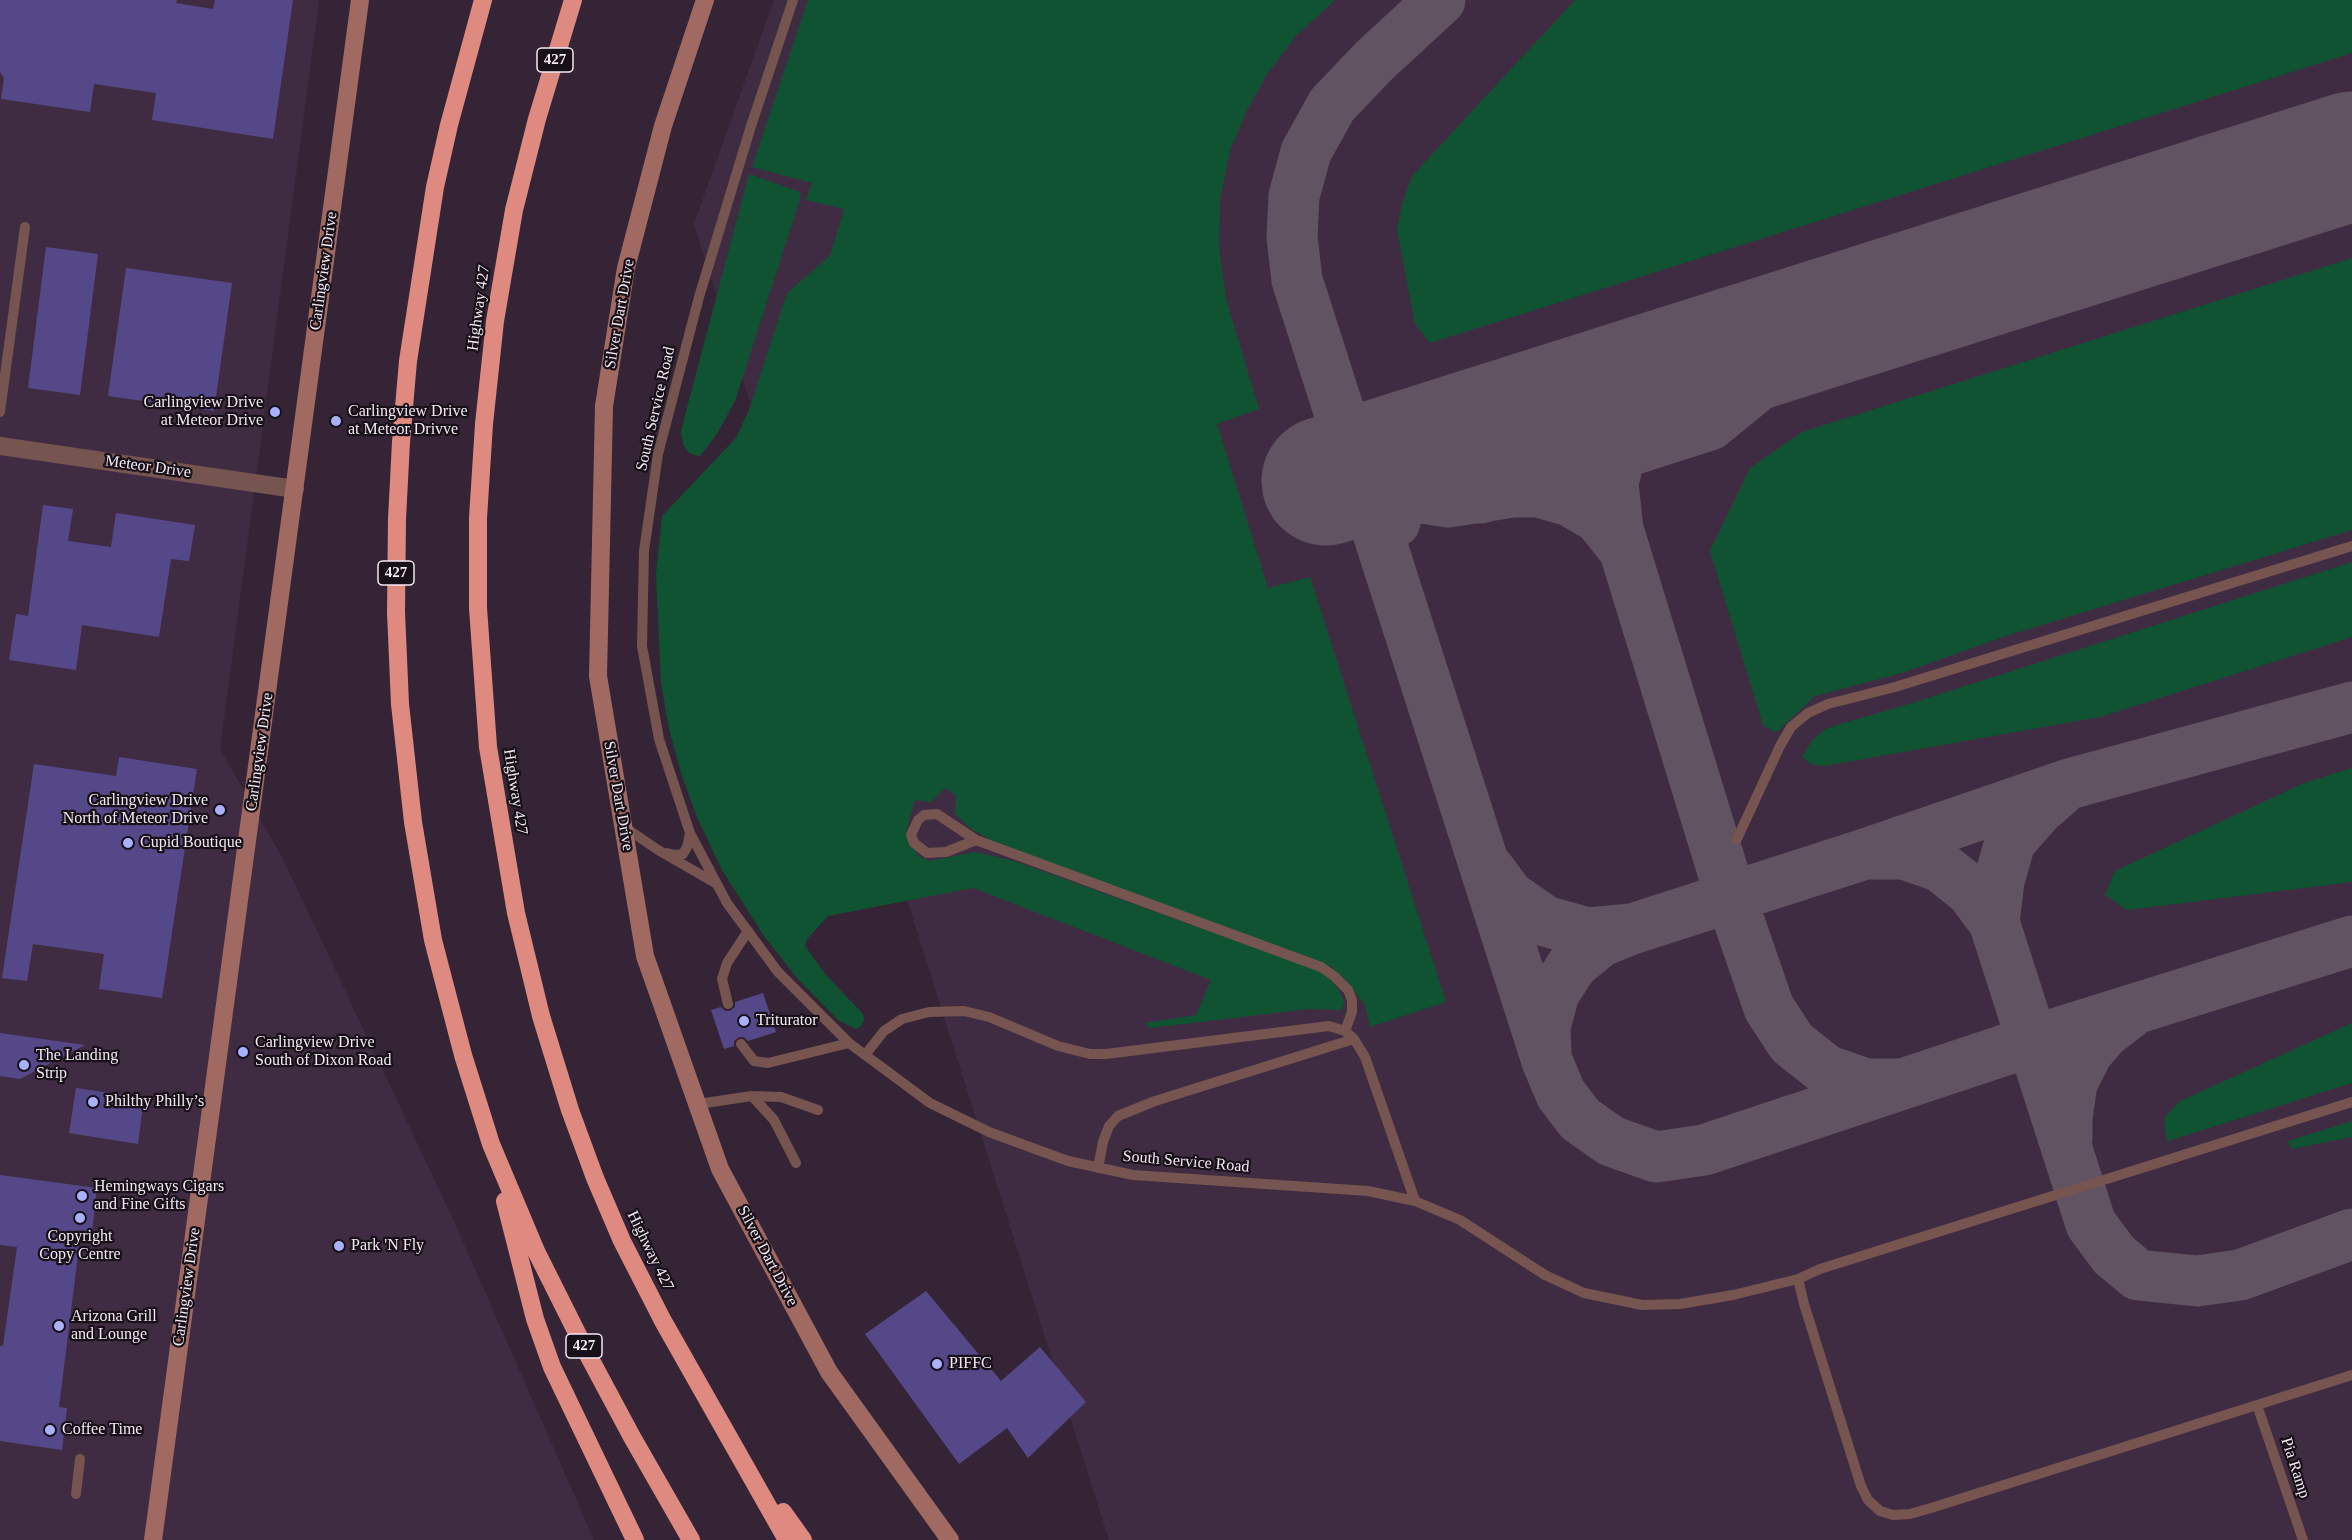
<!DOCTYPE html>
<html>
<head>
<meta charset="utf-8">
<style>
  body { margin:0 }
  canvas { display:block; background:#342436 }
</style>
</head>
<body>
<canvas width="2352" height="1540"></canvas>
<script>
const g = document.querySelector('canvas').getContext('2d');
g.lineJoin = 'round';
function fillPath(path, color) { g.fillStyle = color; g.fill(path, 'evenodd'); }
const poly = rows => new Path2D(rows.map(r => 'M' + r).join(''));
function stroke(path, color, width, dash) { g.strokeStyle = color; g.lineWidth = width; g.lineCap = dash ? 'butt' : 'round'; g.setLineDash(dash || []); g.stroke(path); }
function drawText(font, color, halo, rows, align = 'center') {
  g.font = font + ' "Times New Roman",serif'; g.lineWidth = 4.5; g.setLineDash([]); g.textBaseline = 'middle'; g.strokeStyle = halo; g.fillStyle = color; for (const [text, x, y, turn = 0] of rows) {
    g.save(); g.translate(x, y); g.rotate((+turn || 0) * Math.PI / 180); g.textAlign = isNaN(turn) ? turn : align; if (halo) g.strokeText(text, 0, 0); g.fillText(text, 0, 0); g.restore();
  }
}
fillPath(poly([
  [0,0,319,0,220,749,283,859,452,1217,594,1540,0,1540],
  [774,0,2352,0,2352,1540,1109,1540,694,224]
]), '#402c42');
fillPath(poly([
  [808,0,1335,0,1296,36,1266,76,1246,112,1230,151,1220,199,1219,248,1226,299,1259,409,1217,424,1268,588,1310,577,1446,1002,1370,1027,1365,1005,1345,979,1330,966,1202,920,991,840,971,829,955,814,956,795,945,788,931,802,915,800,906,832,918,856,930,861,975,852,1014,861,1317,970,1329,977,1338,989,1345,1003,1341,1010,1309,1009,1150,1028,1145,1023,1196,1015,1211,980,973,888,828,916,807,939,805,946,826,975,863,1014,864,1020,861,1026,856,1029,838,1020,797,978,764,936,722,870,697,817,682,776,669,729,661,683,656,574,662,516,736,438,749,410,784,302,788,292,830,256,844,209,806,200,812,183,752,167],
  [1575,0,2352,0,2352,53,1430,343,1415,324,1397,230,1402,204,1412,176],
  [749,174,800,192,801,196,735,401,717,434,700,456,695,455,689,453,683,444,681,432,685,415],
  [2352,258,2352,530,2003,637,1902,673,1815,696,1776,733,1763,725,1710,551,1750,468,1802,432],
  [2352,562,2352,637,2100,717,1824,766,1811,764,1802,757,1813,739,1826,729,1840,724,1909,704],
  [2352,768,2352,882,2127,910,2105,895,2115,871,2304,783],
  [2352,1023,2352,1083,2168,1141,2165,1131,2165,1117,2180,1101],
  [2352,1121,2352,1137,2292,1149,2290,1146,2288,1141]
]), '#0f5332');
stroke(poly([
  [1440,0,1374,61,1332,105,1306,152,1294,196,1292,237,1297,280,1547,1061,1561,1094,1580,1119,1611,1141,1656,1157,1704,1150,2032,1041,2352,941],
  [1713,357,1665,386,1644,407,1623,441,1613,484,1618,529,1731,898,1769,1008,1792,1043,1826,1070,1866,1084,1899,1084],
  [1352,440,1364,458,1384,478,1423,498,1448,502,1513,492,1539,492,1570,501,1599,518,1625,551],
  [1481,498,1710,425,1843,316],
  [1395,522,1397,512,1413,478,1451,440],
  [2059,792,2038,810,2010,842,1999,881,1994,922,2091,1224,2114,1255,2138,1275,2197,1281,2240,1275,2352,1234],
  [1871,854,1904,854,1941,867,1971,891,1994,922],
  [1489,869,1509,896,1545,921,1588,933,1632,929,1865,854,2069,784,2352,707],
  [1546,1052,1545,1027,1554,993,1573,964,1600,942,1632,929],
  [2067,1139,2067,1118,2072,1083,2087,1053,2104,1033,2130,1013]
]), '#625363', 51);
stroke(poly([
  [1326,481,2352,156]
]), '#625363', 129);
fillPath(poly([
  [0,0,177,0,176,3,213,9,215,0,293,0,273,139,152,120,156,93,94,84,90,112,1,99,4,78,0,72],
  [46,247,98,254,80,395,28,388],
  [126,268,232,283,214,411,108,396],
  [43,505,73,509,68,541,111,547,116,513,195,525,189,561,171,559,159,637,82,625,76,670,9,660,16,614,28,616],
  [119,757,197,769,162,998,99,989,104,954,33,944,27,981,2,978,34,764,116,776],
  [763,993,776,1032,748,1041,744,1037,739,1037,734,1041,734,1046,724,1049,711,1010,721,1007,725,1011,730,1011,735,1007,735,1002],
  [0,1033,85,1045,20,1079,0,1076],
  [76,1088,144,1098,138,1144,69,1133],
  [0,1175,97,1188,92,1232,81,1231,59,1407,67,1408,62,1450,0,1441,0,1346,3,1346,17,1247,0,1245],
  [926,1291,1001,1381,1040,1347,1086,1402,1028,1458,1007,1428,959,1464,865,1334]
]), '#554889');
stroke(poly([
  [793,0,751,126,699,297,658,454,644,551,642,646,659,739,690,833,727,903,778,972,849,1043,930,1103,989,1132,1068,1161,1133,1175,1368,1191,1415,1201,1460,1220,1545,1275,1584,1293,1642,1305,1680,1304,1733,1295,1798,1279,1820,1269,2352,1102],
  [0,412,25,227],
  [623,826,658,850,717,884],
  [1737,839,1780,746,1791,727,1808,713,1828,704,1895,687,2352,546],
  [976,840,946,852,927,853,914,843,911,835,918,820,924,815,937,814,976,840,1321,967,1334,976,1348,990,1352,1000,1352,1012,1345,1031],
  [667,853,674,855,683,854,687,847,690,833],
  [728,1004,722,979,727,963,748,931],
  [741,1044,754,1061,768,1063,849,1043],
  [865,1055,884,1031,902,1019,929,1012,964,1011,989,1017,1058,1046,1090,1054,1106,1054,1329,1026,1345,1031,1354,1039,1365,1057,1415,1201],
  [752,1096,774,1120,796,1163],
  [698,1104,752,1096,781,1097,818,1110],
  [1098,1168,1103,1142,1109,1126,1118,1116,1155,1101,1354,1039],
  [1798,1279,1804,1304,1861,1486,1868,1500,1880,1511,1893,1515,1910,1514,1931,1508,2352,1375],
  [2257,1405,2303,1540],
  [76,1494,80,1459]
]), '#76544f', 10);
stroke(poly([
  [0,446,295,489]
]), '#76544f', 18);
stroke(poly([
  [705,0,663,126,626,268,604,406,598,676,645,956,720,1169,829,1372,950,1540],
  [153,1540,360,0]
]), '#a06a63', 18);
stroke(poly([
  [483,0,449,125,435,187,408,361,401,442,397,519,396,612,400,704,413,822,433,940,463,1055,491,1144,536,1251,586,1351,632,1437,691,1540],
  [573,0,537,119,514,210,495,321,484,424,478,518,478,608,488,747,516,913,541,1016,570,1110,595,1178,622,1241,663,1321,787,1540],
  [505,1201,535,1319,552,1367,635,1540],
  [783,1512,803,1540]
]), '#de8a80', 18);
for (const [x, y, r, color] of [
  [275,412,6,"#a9b0fc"],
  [336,421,6,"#a9b0fc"],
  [220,810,6,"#a9b0fc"],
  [128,843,6,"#a9b0fc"],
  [744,1021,6,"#a9b0fc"],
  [243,1052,6,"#a9b0fc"],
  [24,1065,6,"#a9b0fc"],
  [93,1102,6,"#a9b0fc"],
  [82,1196,6,"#a9b0fc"],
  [80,1218,6,"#a9b0fc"],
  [339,1246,6,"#a9b0fc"],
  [59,1326,6,"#a9b0fc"],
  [937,1364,6,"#a9b0fc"],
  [50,1430,6,"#a9b0fc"]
]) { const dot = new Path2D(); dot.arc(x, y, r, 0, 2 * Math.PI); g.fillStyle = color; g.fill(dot); stroke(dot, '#181018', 2); }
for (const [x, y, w] of [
  [555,60,36],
  [396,573,36],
  [584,1346,36]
]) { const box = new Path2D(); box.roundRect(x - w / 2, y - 12, w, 24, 4.5); g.fillStyle = '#181018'; g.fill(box); stroke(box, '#f3e8f3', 1.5); }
drawText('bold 15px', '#f3e8f3', null, [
  ["427",555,60],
  ["427",396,573],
  ["427",584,1346]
]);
drawText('16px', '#f3e8f3', '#181018', [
  ["Carlingview Drive",324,271,-82],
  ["Highway 427",479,308,-82],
  ["Silver Dart Drive",620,314,-80],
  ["South Service Road",656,409,-77],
  ["Meteor Drive",148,467,8],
  ["Carlingview Drive",260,752,-82],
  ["Highway 427",515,792,81],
  ["Silver Dart Drive",618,796,80],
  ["South Service Road",1186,1162,5],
  ["Highway 427",650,1251,64],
  ["Silver Dart Drive",767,1256,62],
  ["Carlingview Drive",187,1287,-82],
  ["Pia Ramp",2295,1468,72]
]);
drawText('16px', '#f3e8f3', '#181018', [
  ["Carlingview Drive",263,403,"right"],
  ["at Meteor Drive",263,421,"right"],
  ["Carlingview Drive",348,412],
  ["at Meteor Drivve",348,430],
  ["Carlingview Drive",208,801,"right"],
  ["North of Meteor Drive",208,819,"right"],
  ["Cupid Boutique",140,843],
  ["Triturator",756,1021],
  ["Carlingview Drive",255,1043],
  ["South of Dixon Road",255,1061],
  ["The Landing",36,1056],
  ["Strip",36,1074],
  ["Philthy Philly’s",105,1102],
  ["Hemingways Cigars",94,1187],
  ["and Fine Gifts",94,1205],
  ["Copyright",80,1237,"center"],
  ["Copy Centre",80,1255,"center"],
  ["Park 'N Fly",351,1246],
  ["Arizona Grill",71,1317],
  ["and Lounge",71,1335],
  ["PIFFC",949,1364],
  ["Coffee Time",62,1430]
], 'left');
</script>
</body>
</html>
